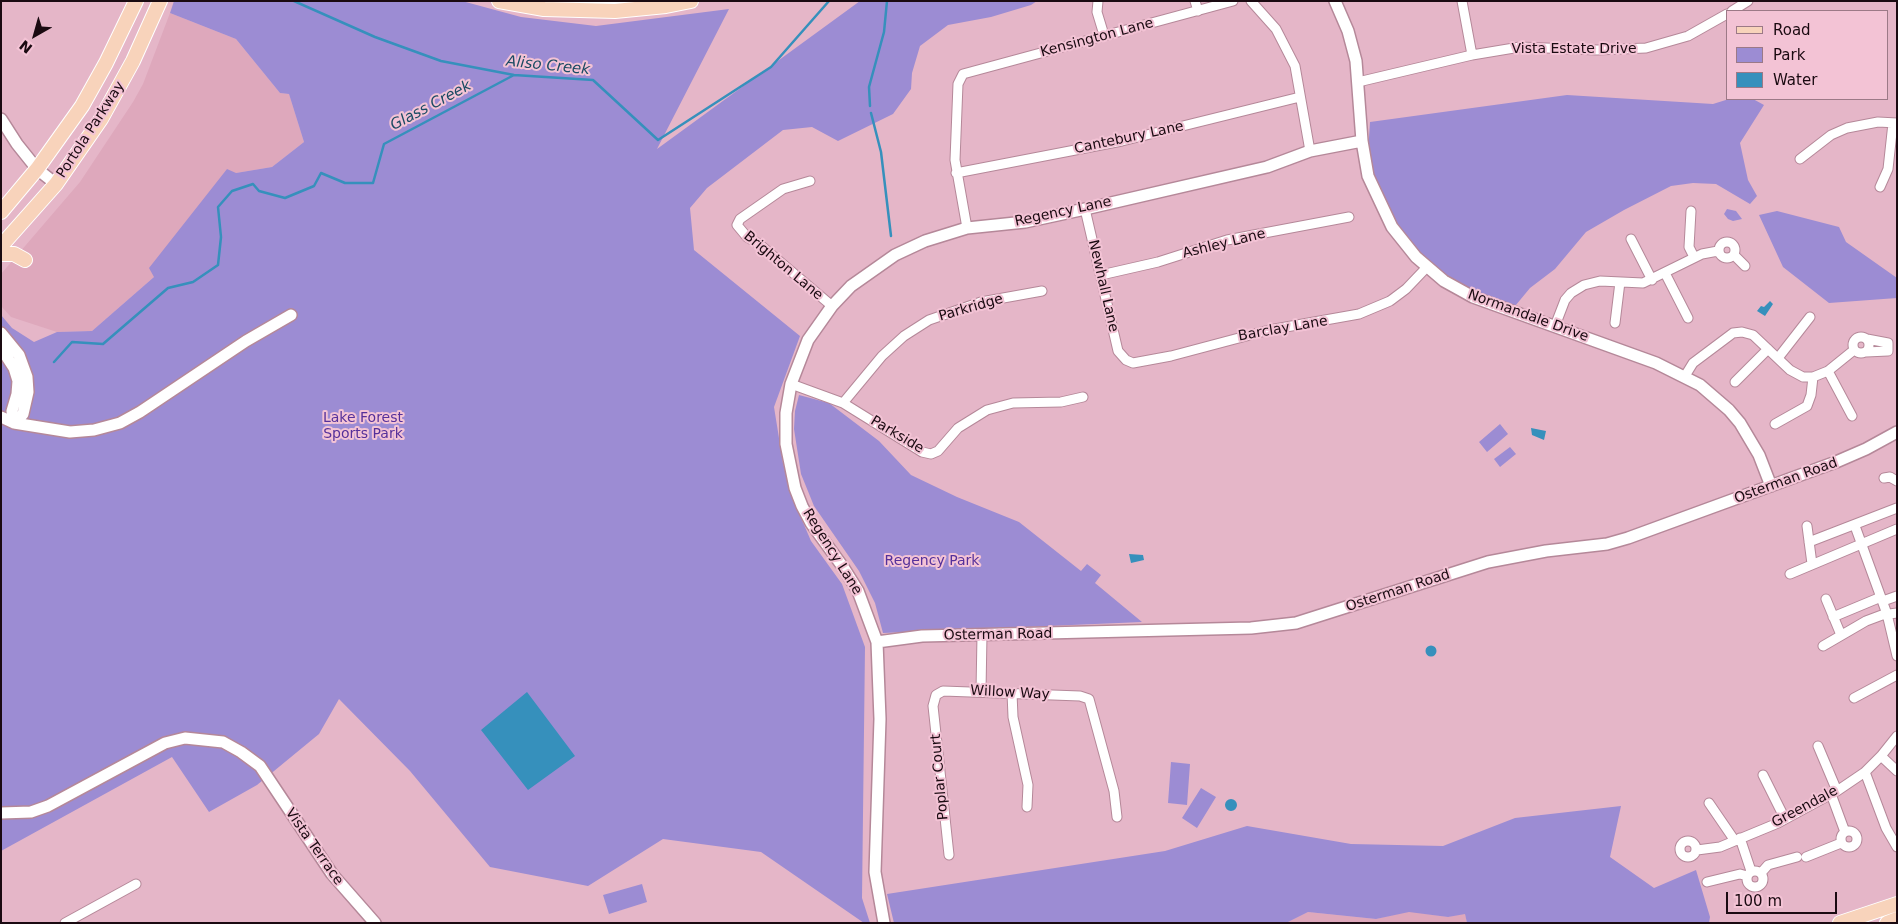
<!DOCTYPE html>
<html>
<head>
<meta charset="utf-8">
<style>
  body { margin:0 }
  #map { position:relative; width:1898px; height:924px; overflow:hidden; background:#e5b6c8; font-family:"DejaVu Sans",sans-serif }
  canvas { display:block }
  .frame { position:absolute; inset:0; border:2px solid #1a0a11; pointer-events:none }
  .legend { position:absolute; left:1726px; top:10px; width:162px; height:90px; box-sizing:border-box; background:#f3c3d5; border:1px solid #9c7987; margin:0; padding:6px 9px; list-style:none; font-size:15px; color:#1a0a11 }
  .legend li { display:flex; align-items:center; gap:10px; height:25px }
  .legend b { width:25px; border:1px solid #9c7987 }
  .north { position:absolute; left:10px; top:10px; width:50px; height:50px; -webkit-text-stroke:4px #f3c3d5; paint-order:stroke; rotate:218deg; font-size:14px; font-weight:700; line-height:20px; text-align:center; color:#1a0a11 }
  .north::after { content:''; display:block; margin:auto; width:18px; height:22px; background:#1a0a11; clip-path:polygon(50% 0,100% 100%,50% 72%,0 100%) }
  .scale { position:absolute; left:1726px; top:892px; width:111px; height:22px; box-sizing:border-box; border:2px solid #1a0a11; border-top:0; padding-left:6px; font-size:15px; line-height:18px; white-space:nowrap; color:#1a0a11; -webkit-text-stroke:4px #f3c3d5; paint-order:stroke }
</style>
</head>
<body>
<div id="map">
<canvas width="1898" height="924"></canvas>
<div class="frame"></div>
<ul class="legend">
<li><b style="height:6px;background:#f8d3bb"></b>Road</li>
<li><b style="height:14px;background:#9c8cd3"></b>Park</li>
<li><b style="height:14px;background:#3690bc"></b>Water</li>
</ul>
<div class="north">N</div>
<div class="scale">100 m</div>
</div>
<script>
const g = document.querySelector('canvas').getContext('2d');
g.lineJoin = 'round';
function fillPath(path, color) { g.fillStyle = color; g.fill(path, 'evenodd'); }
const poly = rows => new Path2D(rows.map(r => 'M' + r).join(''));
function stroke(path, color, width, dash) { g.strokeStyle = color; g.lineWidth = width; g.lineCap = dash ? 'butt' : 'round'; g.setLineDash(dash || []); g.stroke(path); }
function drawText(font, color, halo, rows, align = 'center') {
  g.font = font + ' "DejaVu Sans",sans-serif'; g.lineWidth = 4; g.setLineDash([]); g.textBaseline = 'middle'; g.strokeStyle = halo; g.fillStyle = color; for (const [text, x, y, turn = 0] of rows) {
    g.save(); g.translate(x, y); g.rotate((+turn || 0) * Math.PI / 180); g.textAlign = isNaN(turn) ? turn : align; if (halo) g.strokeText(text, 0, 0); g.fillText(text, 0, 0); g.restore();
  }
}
fillPath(poly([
  [170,13,236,39,280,93,289,94,304,142,272,167,236,173,154,277,92,331,57,332,11,317,1,306,1,274,80,182,133,102,143,84],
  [1409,911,1448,917,1465,913,1467,923,1286,923,1308,912,1376,919]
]), '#dea8bc');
fillPath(poly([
  [174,1,462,1,521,17,596,26,729,9,657,149,860,1,1037,1,1031,5,991,17,948,25,920,46,912,73,911,89,893,114,838,141,812,127,783,130,707,188,690,208,694,250,800,336,774,407,783,463,793,499,811,541,842,584,865,647,862,898,870,923,864,923,761,852,663,839,588,886,490,867,410,771,339,699,319,734,257,785,209,812,172,757,1,851,1,315,12,328,34,342,57,332,92,331,154,277,149,268,227,169,236,173,272,167,304,142,289,94,280,93,236,39,170,13],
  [1567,95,1713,104,1729,99,1753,99,1764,105,1740,143,1748,180,1757,196,1750,204,1716,184,1693,183,1671,186,1624,210,1586,232,1555,269,1530,288,1511,311,1437,276,1392,227,1367,169,1370,122],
  [1727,209,1736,211,1742,219,1733,221,1728,219,1724,214],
  [1777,211,1839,227,1846,242,1897,278,1897,298,1829,303,1783,267,1759,215],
  [799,395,829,403,879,441,911,475,957,497,1019,522,1081,571,1087,564,1101,575,1095,583,1142,622,883,633,875,603,859,571,814,506,801,474,794,429,795,411],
  [1500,424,1508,434,1487,452,1479,442],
  [1510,447,1516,454,1500,467,1494,459],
  [1171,762,1190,764,1187,805,1168,803],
  [1201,788,1216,797,1197,828,1182,818],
  [1621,806,1610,857,1654,888,1696,870,1710,917,1709,923,1467,923,1465,914,1448,917,1409,912,1376,919,1308,912,1286,923,894,923,887,894,1165,851,1247,826,1351,844,1443,846,1515,818],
  [642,884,647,902,609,914,603,895]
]), '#9c8cd3');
fillPath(poly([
  [1770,301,1773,304,1765,316,1757,311,1761,306,1764,307],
  [1531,428,1546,431,1544,440,1532,435],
  [1129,554,1143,555,1144,560,1131,563],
  '1425.5 651a5.5 5.5 0 1 1 11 0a5.5 5.5 0 1 1-11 0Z',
  [527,692,575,756,528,790,481,730],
  '1225 805a6 6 0 1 1 12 0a6 6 0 1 1-12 0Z'
]), '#3690bc');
stroke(poly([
  [294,1,375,37,441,61,514,75,593,80,658,140,771,67,829,1],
  [870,106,869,87,884,32,887,1],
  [871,113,881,152,891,236],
  [54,362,72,342,103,344,168,288,193,282,218,265,221,237,218,207,232,191,253,184,259,191,285,198,314,186,321,173,345,183,373,183,384,144,514,75]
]), '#3690bc', 2.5);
const minor = poly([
  [1098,1,1097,12,1104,35],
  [1195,1,1198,11],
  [1251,1,1276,29,1295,66,1310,151],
  [1462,1,1472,55],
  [567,7,578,2,631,1],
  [1732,11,1748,1],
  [1358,82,1472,55,1520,47,1597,50,1646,48,1688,36,1727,14],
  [1800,159,1831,135,1847,128,1878,122,1897,123],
  [956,173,1122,141,1300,97],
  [810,181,783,189,740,219,737,225,747,237,759,244,832,306],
  [1880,187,1888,169,1893,123],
  [1085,209,1118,351,1126,360,1133,363,1171,356,1269,330,1359,314,1390,301,1406,289,1427,267],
  [1691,211,1689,247,1694,257],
  [967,228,955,160,958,84,963,74,1233,1],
  [1631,239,1652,280],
  '1719 250a8 8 0 1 1 16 0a8 8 0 1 1-16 0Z',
  [1734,255,1745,266],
  [1665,273,1688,318],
  [1101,275,1158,262,1227,240,1349,217],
  [1615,323,1620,282],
  [1555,326,1565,300,1571,293,1584,285,1600,281,1643,283,1702,254,1718,251],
  '1853 345a8 8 0 1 1 16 0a8 8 0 1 1-16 0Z',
  [1866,352,1888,351,1888,343,1867,339],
  [1778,358,1810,317],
  [1828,371,1852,416],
  [1685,376,1693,363,1733,333,1742,332,1753,335,1790,370,1803,377,1813,377,1828,371,1854,350],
  [1735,382,1768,349],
  [791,384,843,403,922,452,931,454,938,451,958,428,987,410,1013,403,1061,402,1083,397],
  [843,403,882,356,904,336,929,320,981,302,1042,291],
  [1775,424,1807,406,1811,395,1813,377],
  [1884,478,1890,477,1897,481],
  [1807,526,1812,564],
  [1855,526,1887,614,1897,656],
  [1809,542,1897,508],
  [1790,574,1897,529],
  [1826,599,1841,635],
  [1883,601,1897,596],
  [1833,617,1881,597],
  [1823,646,1866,621,1882,615,1897,613],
  [981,691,982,635],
  [1012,693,1013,717,1028,785,1027,807],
  [1854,698,1897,675],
  [1818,746,1837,791],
  [1881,756,1897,771],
  [1865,772,1886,828,1897,847],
  [1763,775,1785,819],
  [1831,794,1845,832],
  [1709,803,1735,841],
  '1841 839a8 8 0 1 1 16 0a8 8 0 1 1-16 0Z',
  [1740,838,1751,871],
  '1680 849a8 8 0 1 1 16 0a8 8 0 1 1-16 0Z',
  [1697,850,1720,847,1778,823,1837,791,1865,772,1881,756,1897,736],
  [949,855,933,706,936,695,943,691,1080,696,1089,699,1114,791,1117,817],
  [1806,857,1841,843],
  '1747 879a8 8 0 1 1 16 0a8 8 0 1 1-16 0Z',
  [1761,873,1768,865,1797,857],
  [1707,882,1740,874,1747,876],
  [65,923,136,884]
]);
const tertiary = poly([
  [1335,1,1348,31,1356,61,1362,141,1368,176,1392,227,1416,257,1444,281,1473,297,1656,363,1700,385,1729,410,1740,423,1759,455,1771,486],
  [1,119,17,144,37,169,56,184],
  [1,333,19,355,27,377,28,392,23,414,14,423],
  [1,348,14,368,18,381,17,394,12,411,14,423],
  [1,417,14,423,70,432,94,430,120,423,140,412,246,341,291,315],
  [877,642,922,636,1251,628,1296,623,1488,562,1546,551,1607,544,1628,538,1836,462,1866,449,1897,432],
  [1,813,31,812,48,806,165,743,185,738,223,742,241,752,260,766,332,874,375,923],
  [884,923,875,872,880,719,877,642,858,591,843,567,811,523,802,506,795,488,786,444,786,413,791,384,808,340,832,306,851,286,895,255,925,241,967,228,1025,222,1085,209,1267,167,1310,151,1362,141]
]);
const primary = poly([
  [499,1,544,9,615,11,666,6,691,1],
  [1,212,37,169,82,106,106,63,136,1],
  [1,246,56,184,101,119,133,61,160,1],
  [1,254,14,254,25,260],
  [1840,923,1897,904],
  [1887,923,1897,919]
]);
stroke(minor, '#b58899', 11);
stroke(tertiary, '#b58899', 14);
stroke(primary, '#fff', 16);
stroke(minor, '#fff', 9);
stroke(tertiary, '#fff', 11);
stroke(primary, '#f8d3bb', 14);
drawText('14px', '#1a0a11', '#f3c3d5', [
  ["Kensington Lane",1097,38,-15],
  ["Vista Estate Drive",1574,49],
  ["Portola Parkway",91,130,-57],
  ["Cantebury Lane",1129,138,-12],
  ["Regency Lane",1063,212,-12],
  ["Ashley Lane",1224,244,-14],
  ["Brighton Lane",783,266,40],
  ["Newhall Lane",1103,286,77],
  ["Parkridge",971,308,-16],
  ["Normandale Drive",1528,316,20],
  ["Barclay Lane",1283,329,-10],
  ["Parkside",897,435,31],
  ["Osterman Road",1786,481,-20],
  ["Regency Lane",832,552,58],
  ["Osterman Road",1398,591,-18],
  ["Osterman Road",998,635,-1],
  ["Willow Way",1010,693,3],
  ["Poplar Court",940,777,-95],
  ["Greendale",1805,807,-28],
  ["Vista Terrace",314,847,55]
]);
drawText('14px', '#55309a', '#f3c3d5', [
  ["Lake Forest",363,418],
  ["Sports Park",363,434],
  ["Regency Park",932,561]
]);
drawText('italic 15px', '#1b4b63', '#f3c3d5', [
  ["Aliso Creek",548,66,6],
  ["Glass Creek",431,106,-28]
]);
</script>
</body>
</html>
